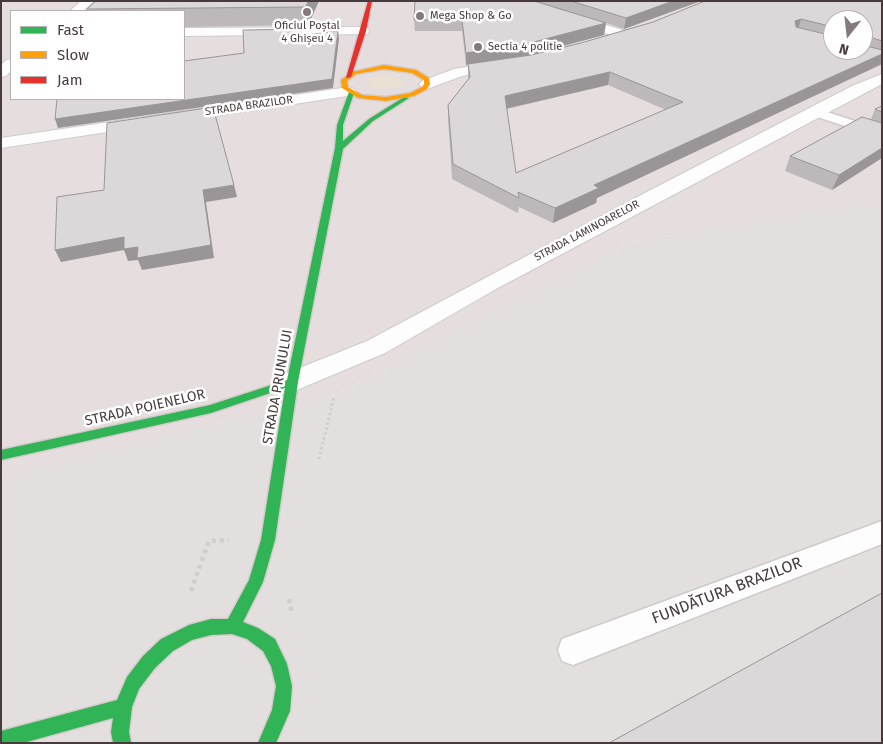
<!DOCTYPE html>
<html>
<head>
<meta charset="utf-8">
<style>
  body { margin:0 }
  #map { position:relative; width:883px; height:744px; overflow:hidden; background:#f3efef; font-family:"Fira Sans",sans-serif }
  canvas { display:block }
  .frame { position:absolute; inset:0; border:2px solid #483b3d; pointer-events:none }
  .legend { position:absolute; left:10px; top:10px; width:175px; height:90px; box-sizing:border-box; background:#fff; border:1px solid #b6b1b1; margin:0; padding:6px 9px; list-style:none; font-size:15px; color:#483b3d }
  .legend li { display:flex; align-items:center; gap:10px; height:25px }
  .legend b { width:25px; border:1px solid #b6b1b1 }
  .north { position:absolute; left:823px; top:10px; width:50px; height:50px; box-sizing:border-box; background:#fff; border:1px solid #b6b1b1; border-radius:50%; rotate:196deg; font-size:14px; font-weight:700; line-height:20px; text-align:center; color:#483b3d }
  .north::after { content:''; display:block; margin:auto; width:18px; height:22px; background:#847a7b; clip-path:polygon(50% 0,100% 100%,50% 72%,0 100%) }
</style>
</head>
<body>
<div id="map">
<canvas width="883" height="744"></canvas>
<div class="frame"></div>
<ul class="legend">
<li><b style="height:6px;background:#30b455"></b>Fast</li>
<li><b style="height:6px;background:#ff9f0a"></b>Slow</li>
<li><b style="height:6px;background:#e5322d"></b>Jam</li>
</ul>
<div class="north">N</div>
</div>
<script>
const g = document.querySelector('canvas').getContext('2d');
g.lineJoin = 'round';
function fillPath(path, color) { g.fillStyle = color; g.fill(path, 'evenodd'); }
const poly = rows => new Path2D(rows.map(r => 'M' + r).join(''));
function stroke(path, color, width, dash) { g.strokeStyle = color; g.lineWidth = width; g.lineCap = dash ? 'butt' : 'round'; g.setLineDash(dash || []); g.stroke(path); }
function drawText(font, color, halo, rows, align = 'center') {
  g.font = font + ' "Fira Sans",sans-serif'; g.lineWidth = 5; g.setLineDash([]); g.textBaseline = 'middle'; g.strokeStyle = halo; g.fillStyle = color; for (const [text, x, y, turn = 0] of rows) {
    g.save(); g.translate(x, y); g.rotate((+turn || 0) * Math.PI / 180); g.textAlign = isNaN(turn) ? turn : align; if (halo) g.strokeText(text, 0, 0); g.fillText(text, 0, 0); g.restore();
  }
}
fillPath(poly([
  [1,1,882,1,882,199,632,242,335,395,1,477],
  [11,11,184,11,184,99,11,99],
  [833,20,863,20,863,50,833,50]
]), '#e6dede');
fillPath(poly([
  [882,199,882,743,1,743,1,477,335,395,632,242]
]), '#e4dfdf');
fillPath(poly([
  [386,75,397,77,404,82,400,86,383,89,372,88,367,83,370,78]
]), '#eae1d2');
const lane = poly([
  [815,108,882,130,882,138,811,115,809,112,815,108],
  [882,521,882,544,573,665,562,661,558,650,562,639,882,521]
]);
const street = poly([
  [81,1,94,1,83,11,70,11,81,1],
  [571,14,629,32,630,35,624,39,567,21,565,18,567,15,571,14],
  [363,27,368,28,369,31,368,34,184,36,184,28,363,27],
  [11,59,11,71,6,76,1,77,1,65,6,60,11,59],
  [504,61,509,62,511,65,509,68,462,76,427,89,422,87,419,84,422,81,454,69,504,61],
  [882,74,882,84,496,289,385,353,292,392,282,389,278,382,282,375,367,341,643,194,852,86,882,74],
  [349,87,354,89,357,92,354,95,1,148,1,138,349,87]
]);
const fast = poly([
  [349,92,354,93,343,125,343,141,369,119,404,97,409,98,373,121,343,149,298,382,275,540,263,582,243,622,258,628,275,639,287,664,292,686,290,711,276,743,258,743,272,710,276,686,271,666,263,651,247,639,232,634,211,635,192,640,173,651,155,668,139,689,132,707,129,732,131,743,113,743,111,732,113,718,23,743,1,743,1,731,117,700,127,677,143,656,161,639,189,625,211,619,228,619,249,580,261,540,285,388,211,413,1,460,1,450,210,405,287,380,335,148,337,125,349,92]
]);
const slow = poly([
  [384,65,416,70,429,78,430,84,427,89,414,96,386,101,358,98,342,88,341,80,352,72,384,65],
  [384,69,412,73,424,80,424,84,422,87,410,93,386,97,362,95,348,87,347,81,356,74,384,69]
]);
const jam = poly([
  [368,1,372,1,366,31,351,77,346,78,368,1]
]);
stroke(lane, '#cfcbcb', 3);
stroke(street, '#cfcbcb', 2);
stroke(fast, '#d5cbcb', 3);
stroke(slow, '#d5cbcb', 3);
stroke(jam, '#d5cbcb', 3);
stroke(poly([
  [319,459,334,397]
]), '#d2cdcd', 3, [2.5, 2.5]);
stroke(poly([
  [191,591,209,541,229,540],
  [289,599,292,613]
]), '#d2cdcd', 4.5, [4, 4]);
fillPath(lane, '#fdfdfd');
fillPath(street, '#fdfdfd');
fillPath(fast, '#30b455');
fillPath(slow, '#ff9f0a');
fillPath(jam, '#e5322d');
fillPath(poly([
  [319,1,308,25,184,27,184,11,88,11,87,9],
  [535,1,701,1,624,29,606,23,604,35,532,54,882,1,882,64,597,198,596,203,553,223,519,207,518,213,452,179,448,119,448,105,468,80,468,65,466,65,462,31,415,31,414,20],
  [833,20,863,20,863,50,833,50],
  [608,85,666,110,516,173,507,109],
  [882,106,882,158,832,190,785,171,790,156,871,119,875,109]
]), '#bdb9ba');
fillPath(poly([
  [308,1,319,1,308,25,306,7],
  [673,1,701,1,624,29,626,18],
  [801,19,798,30,795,21],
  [606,23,604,35,529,55,466,65,466,53],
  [301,29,302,37,298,36],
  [338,31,339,39,333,88,58,128,55,119],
  [882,54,882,64,597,198,596,203,553,223,555,208,594,185],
  [610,72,608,85,504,109,505,96],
  [882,148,882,158,832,190,839,175],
  [234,185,237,197,206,202,214,258,142,270,138,260,128,261,124,250,61,262,55,250,203,190]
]), '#9a9697');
const building = poly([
  [96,1,308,1,306,7,87,9,96,1],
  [415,1,534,1,606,23,530,43,466,53,462,20,414,20,415,1],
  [571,1,673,1,626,18,571,1],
  [705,1,882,1,882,41,867,36,863,37,863,20,833,20,833,27,801,19,795,21,796,27,833,36,833,50,863,50,863,45,882,50,882,54,594,185,599,188,555,208,518,192,519,198,453,164,448,105,470,77,468,64,531,55,581,43,653,22,705,1],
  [610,72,683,102,516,173,505,96,610,72],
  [301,29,298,36,338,31,332,79,55,119,57,99,184,99,184,61,244,53,243,30,301,29],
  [882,106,882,112,875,109,882,106],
  [213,107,234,185,203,190,211,245,137,258,138,247,124,249,124,237,55,250,57,197,104,190,107,123,213,107],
  [862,117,882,123,882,148,839,175,790,156,862,117],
  [882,593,882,743,609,743,882,593]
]);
fillPath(building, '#dcd7d8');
stroke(building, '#9a9697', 1);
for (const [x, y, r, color] of [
  [307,12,5,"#847a7b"],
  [420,16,5,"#847a7b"],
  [478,47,5,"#847a7b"]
]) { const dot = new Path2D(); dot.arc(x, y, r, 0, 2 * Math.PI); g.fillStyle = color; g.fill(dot); stroke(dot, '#fff', 2); }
drawText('11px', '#483b3d', '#fff', [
  ["Mega Shop & Go",430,16],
  ["Oficiul Poștal",307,26,"center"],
  ["4 Ghișeu 4",307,39,"center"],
  ["Sectia 4 politie",488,47]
], 'left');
drawText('11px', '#483b3d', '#fff', [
  ["STRADA BRAZILOR",249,106,-8],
  ["STRADA LAMINOARELOR",587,231,-28]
]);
drawText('14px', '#483b3d', '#fff', [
  ["STRADA PRUNULUI",278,387,-80],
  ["STRADA POIENELOR",145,408,-13]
]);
drawText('16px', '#483b3d', '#fff', [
  ["FUNDĂTURA BRAZILOR",727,591,-21]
]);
</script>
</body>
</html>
